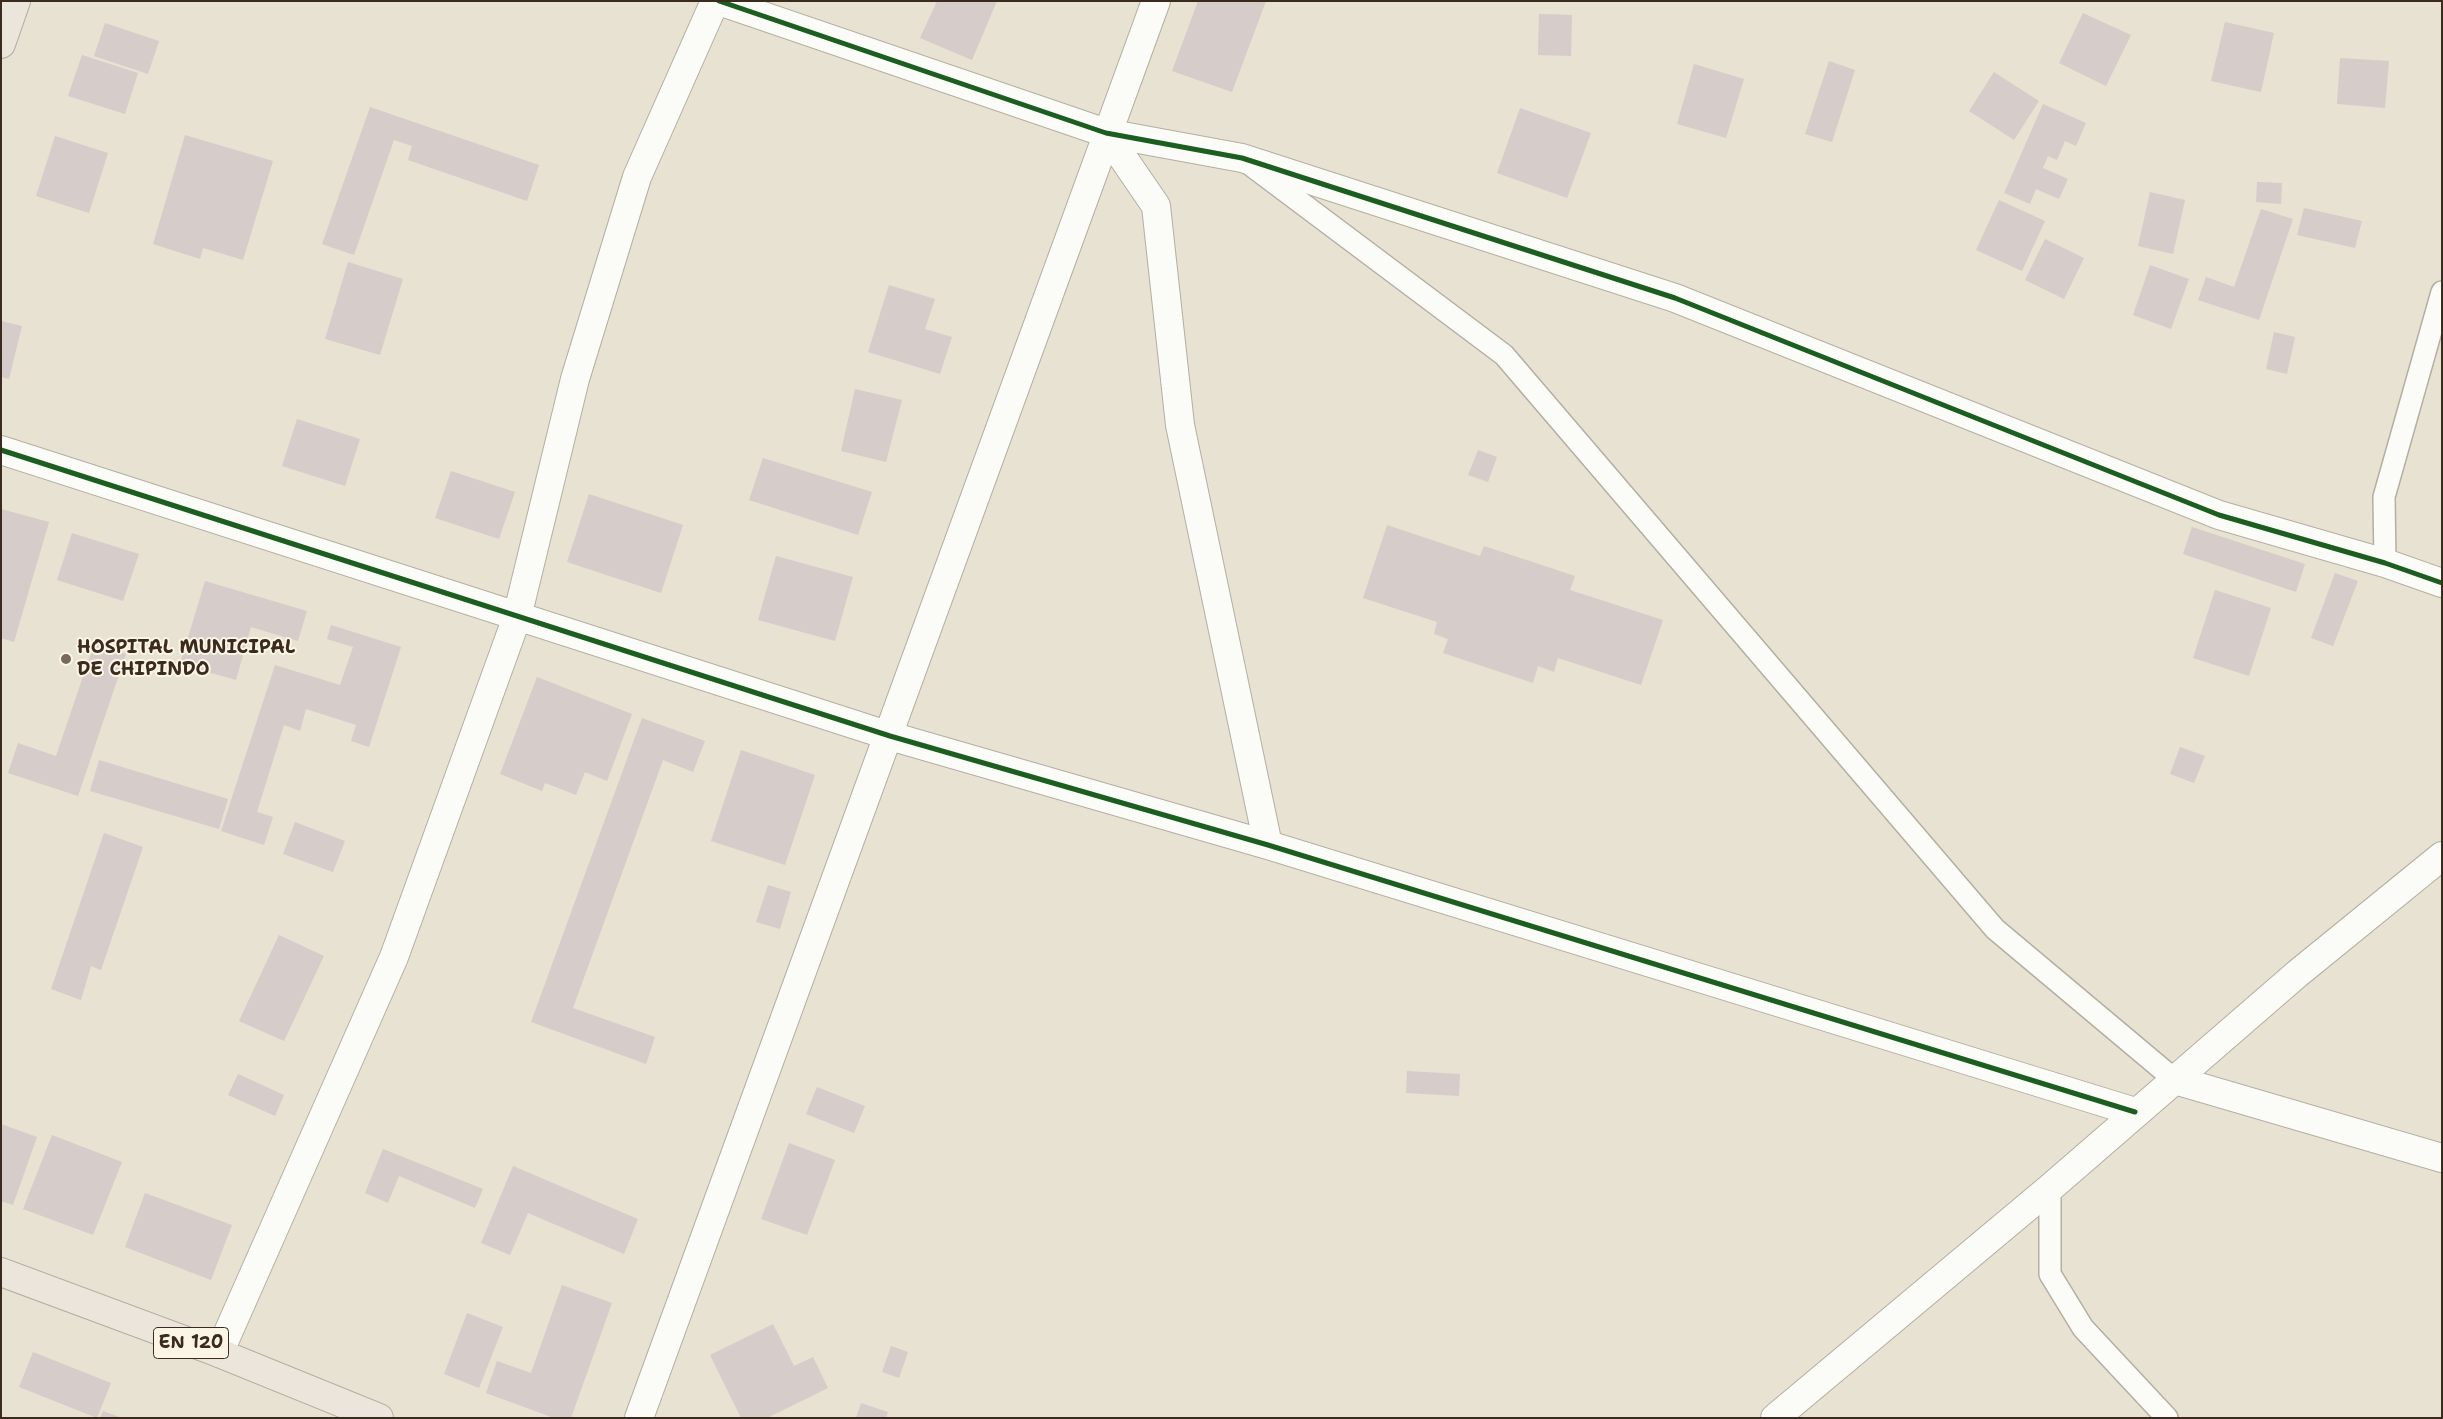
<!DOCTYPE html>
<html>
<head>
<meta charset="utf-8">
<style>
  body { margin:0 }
  #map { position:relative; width:2443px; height:1419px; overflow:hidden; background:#e7e2d1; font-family:"Shantell Sans",sans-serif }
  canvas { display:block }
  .frame { position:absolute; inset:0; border:2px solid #3b2a1e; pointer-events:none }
</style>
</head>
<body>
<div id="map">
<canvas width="2443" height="1419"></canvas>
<div class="frame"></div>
</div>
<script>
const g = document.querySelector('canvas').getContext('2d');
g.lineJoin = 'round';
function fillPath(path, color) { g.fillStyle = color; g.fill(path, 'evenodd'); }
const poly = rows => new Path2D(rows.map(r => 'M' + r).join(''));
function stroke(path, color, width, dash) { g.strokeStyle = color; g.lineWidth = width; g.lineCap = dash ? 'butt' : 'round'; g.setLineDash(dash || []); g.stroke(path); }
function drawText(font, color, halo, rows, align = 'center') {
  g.font = font + ' "Shantell Sans",sans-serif'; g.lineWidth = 4; g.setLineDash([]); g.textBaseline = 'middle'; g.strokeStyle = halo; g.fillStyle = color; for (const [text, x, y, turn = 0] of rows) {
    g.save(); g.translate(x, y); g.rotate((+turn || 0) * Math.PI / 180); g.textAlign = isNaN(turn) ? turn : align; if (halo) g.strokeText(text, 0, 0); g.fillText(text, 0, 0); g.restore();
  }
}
fillPath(poly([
  [937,1,997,1,972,60,920,38],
  [1198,1,1266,1,1232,92,1172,71],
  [2083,13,2131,35,2106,86,2059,63],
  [1539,14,1572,15,1571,56,1538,55],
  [2225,22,2274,33,2261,92,2211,81],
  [105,23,159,41,148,74,94,56],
  [82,55,138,73,125,114,68,96],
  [2340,58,2389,61,2385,108,2337,104],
  [1829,61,1855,70,1832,142,1805,134],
  [1694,64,1744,79,1726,138,1677,124],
  [1994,72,2039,101,2014,140,1969,111],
  [2043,104,2086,123,2076,146,2065,141,2057,160,2048,156,2043,168,2068,179,2059,199,2036,189,2030,204,2004,193],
  [370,107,539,165,527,201,408,160,412,146,394,140,354,255,322,244],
  [1520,108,1591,133,1567,198,1497,173],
  [185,135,273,161,243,260,203,248,200,259,153,244],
  [55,136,108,153,89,213,36,196],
  [2257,182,2282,183,2281,204,2256,202],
  [2150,192,2185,200,2173,254,2138,246],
  [1999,200,2045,221,2022,271,1976,250],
  [2304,208,2362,221,2355,248,2297,235],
  [2261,209,2293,219,2259,320,2198,300,2206,277,2234,287],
  [2045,239,2084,258,2064,299,2025,280],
  [348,262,403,279,380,355,325,339],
  [2150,265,2189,279,2171,329,2133,315],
  [889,285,935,299,925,329,952,337,940,374,868,352],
  [1,321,22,326,9,379,1,377],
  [2274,332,2295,337,2287,374,2266,369],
  [855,389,902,400,886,462,841,451],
  [297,419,360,439,345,486,282,466],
  [1478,450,1497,457,1488,482,1468,475],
  [763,458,872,492,858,535,749,500],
  [451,471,515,492,499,539,435,518],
  [589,494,683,525,661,593,567,562],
  [1,509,49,522,14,642,1,638],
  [1387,525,1480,556,1484,546,1575,576,1570,590,1663,620,1641,685,1558,658,1554,672,1538,666,1533,683,1443,653,1448,639,1434,634,1437,622,1363,598],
  [2192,527,2305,564,2296,592,2183,554],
  [72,533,139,554,123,601,57,580],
  [776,556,853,577,835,641,758,620],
  [2335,573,2358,581,2333,646,2311,638],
  [205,581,307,611,298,641,251,627,236,680,180,664],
  [2215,590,2271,608,2249,676,2193,658],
  [331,625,401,647,369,747,351,741,356,725,306,709,300,731,284,725,257,812,273,817,264,845,221,831,275,665,340,685,353,647,327,639],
  [94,644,126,654,78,796,8,773,18,743,56,756],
  [537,677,632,714,607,781,585,772,576,795,545,783,542,791,500,774],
  [642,718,705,741,693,772,663,760,573,1008,655,1037,646,1064,531,1022],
  [2180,747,2205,756,2194,783,2170,774],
  [741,750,815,775,785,865,711,841],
  [99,760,228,799,219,829,90,791],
  [295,822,345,841,333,872,283,854],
  [104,833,143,847,101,970,91,966,81,1000,51,989],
  [768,885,791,892,780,929,756,922],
  [279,935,324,956,284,1041,239,1021],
  [1407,1071,1460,1074,1459,1096,1406,1093],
  [238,1074,284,1095,275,1116,228,1095],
  [817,1087,865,1106,854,1133,806,1114],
  [1,1124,37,1137,13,1205,1,1201],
  [52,1135,122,1162,93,1235,23,1209],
  [789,1143,835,1160,807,1235,761,1219],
  [383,1149,483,1189,475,1208,399,1176,388,1203,365,1193],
  [513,1166,638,1219,624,1254,528,1213,510,1255,481,1243],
  [145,1193,232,1225,211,1280,125,1247],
  [562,1285,612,1303,571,1418,554,1418,486,1393,497,1361,531,1373],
  [467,1313,503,1327,479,1388,444,1374],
  [773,1324,794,1366,813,1357,828,1388,767,1418,741,1418,710,1355],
  [891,1346,908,1352,899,1378,882,1372],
  [33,1352,111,1383,97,1418,19,1387],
  [861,1403,888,1412,886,1418,856,1418],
  [103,1411,122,1418,100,1418]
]), '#d6ccca');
const lane = poly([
  [1252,166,1504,355,1995,929,2175,1080],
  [2385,563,2384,497,2442,292],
  [2050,1188,2050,1274,2083,1328,2167,1418]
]);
const street = poly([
  [719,1,1106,133,1242,158,1675,298,2219,515,2385,563,2442,583],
  [1106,133,1156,206,1180,425,1268,845],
  [1,450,890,736,1268,845,2135,1112],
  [2175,1080,2442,1158],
  [219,1353,394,957,517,617,575,379,637,177,715,1],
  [639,1418,1156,1],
  [1775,1418,2050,1188,2297,974,2442,856]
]);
const primary = poly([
  [1,44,16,1],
  [1,1272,219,1353,379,1418]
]);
stroke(lane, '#b4afa3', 24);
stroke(street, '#b4afa3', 30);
stroke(primary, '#b4afa3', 30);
stroke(lane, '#fbfbf8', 21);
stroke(street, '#fbfbf8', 28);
stroke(primary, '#ece5db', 28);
stroke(poly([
  [719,1,1106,133,1242,158,1675,298,2219,515,2385,563,2442,583],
  [1,450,890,736,1268,845,2135,1112]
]), '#1b5e20', 5);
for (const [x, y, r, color] of [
  [66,659,6,"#776a5d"]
]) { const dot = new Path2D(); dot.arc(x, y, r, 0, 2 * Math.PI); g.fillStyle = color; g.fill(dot); stroke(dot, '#fcf5e5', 2); }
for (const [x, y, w] of [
  [191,1343,75]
]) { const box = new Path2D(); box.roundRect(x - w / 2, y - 15.5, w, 31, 4); g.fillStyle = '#fcf5e5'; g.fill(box); stroke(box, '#3b2a1e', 1); }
drawText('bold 18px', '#3b2a1e', null, [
  ["EN 120",191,1343]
]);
drawText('bold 19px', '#3b2a1e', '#fcf5e5', [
  ["HOSPITAL MUNICIPAL",77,648],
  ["DE CHIPINDO",77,670]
], 'left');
</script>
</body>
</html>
